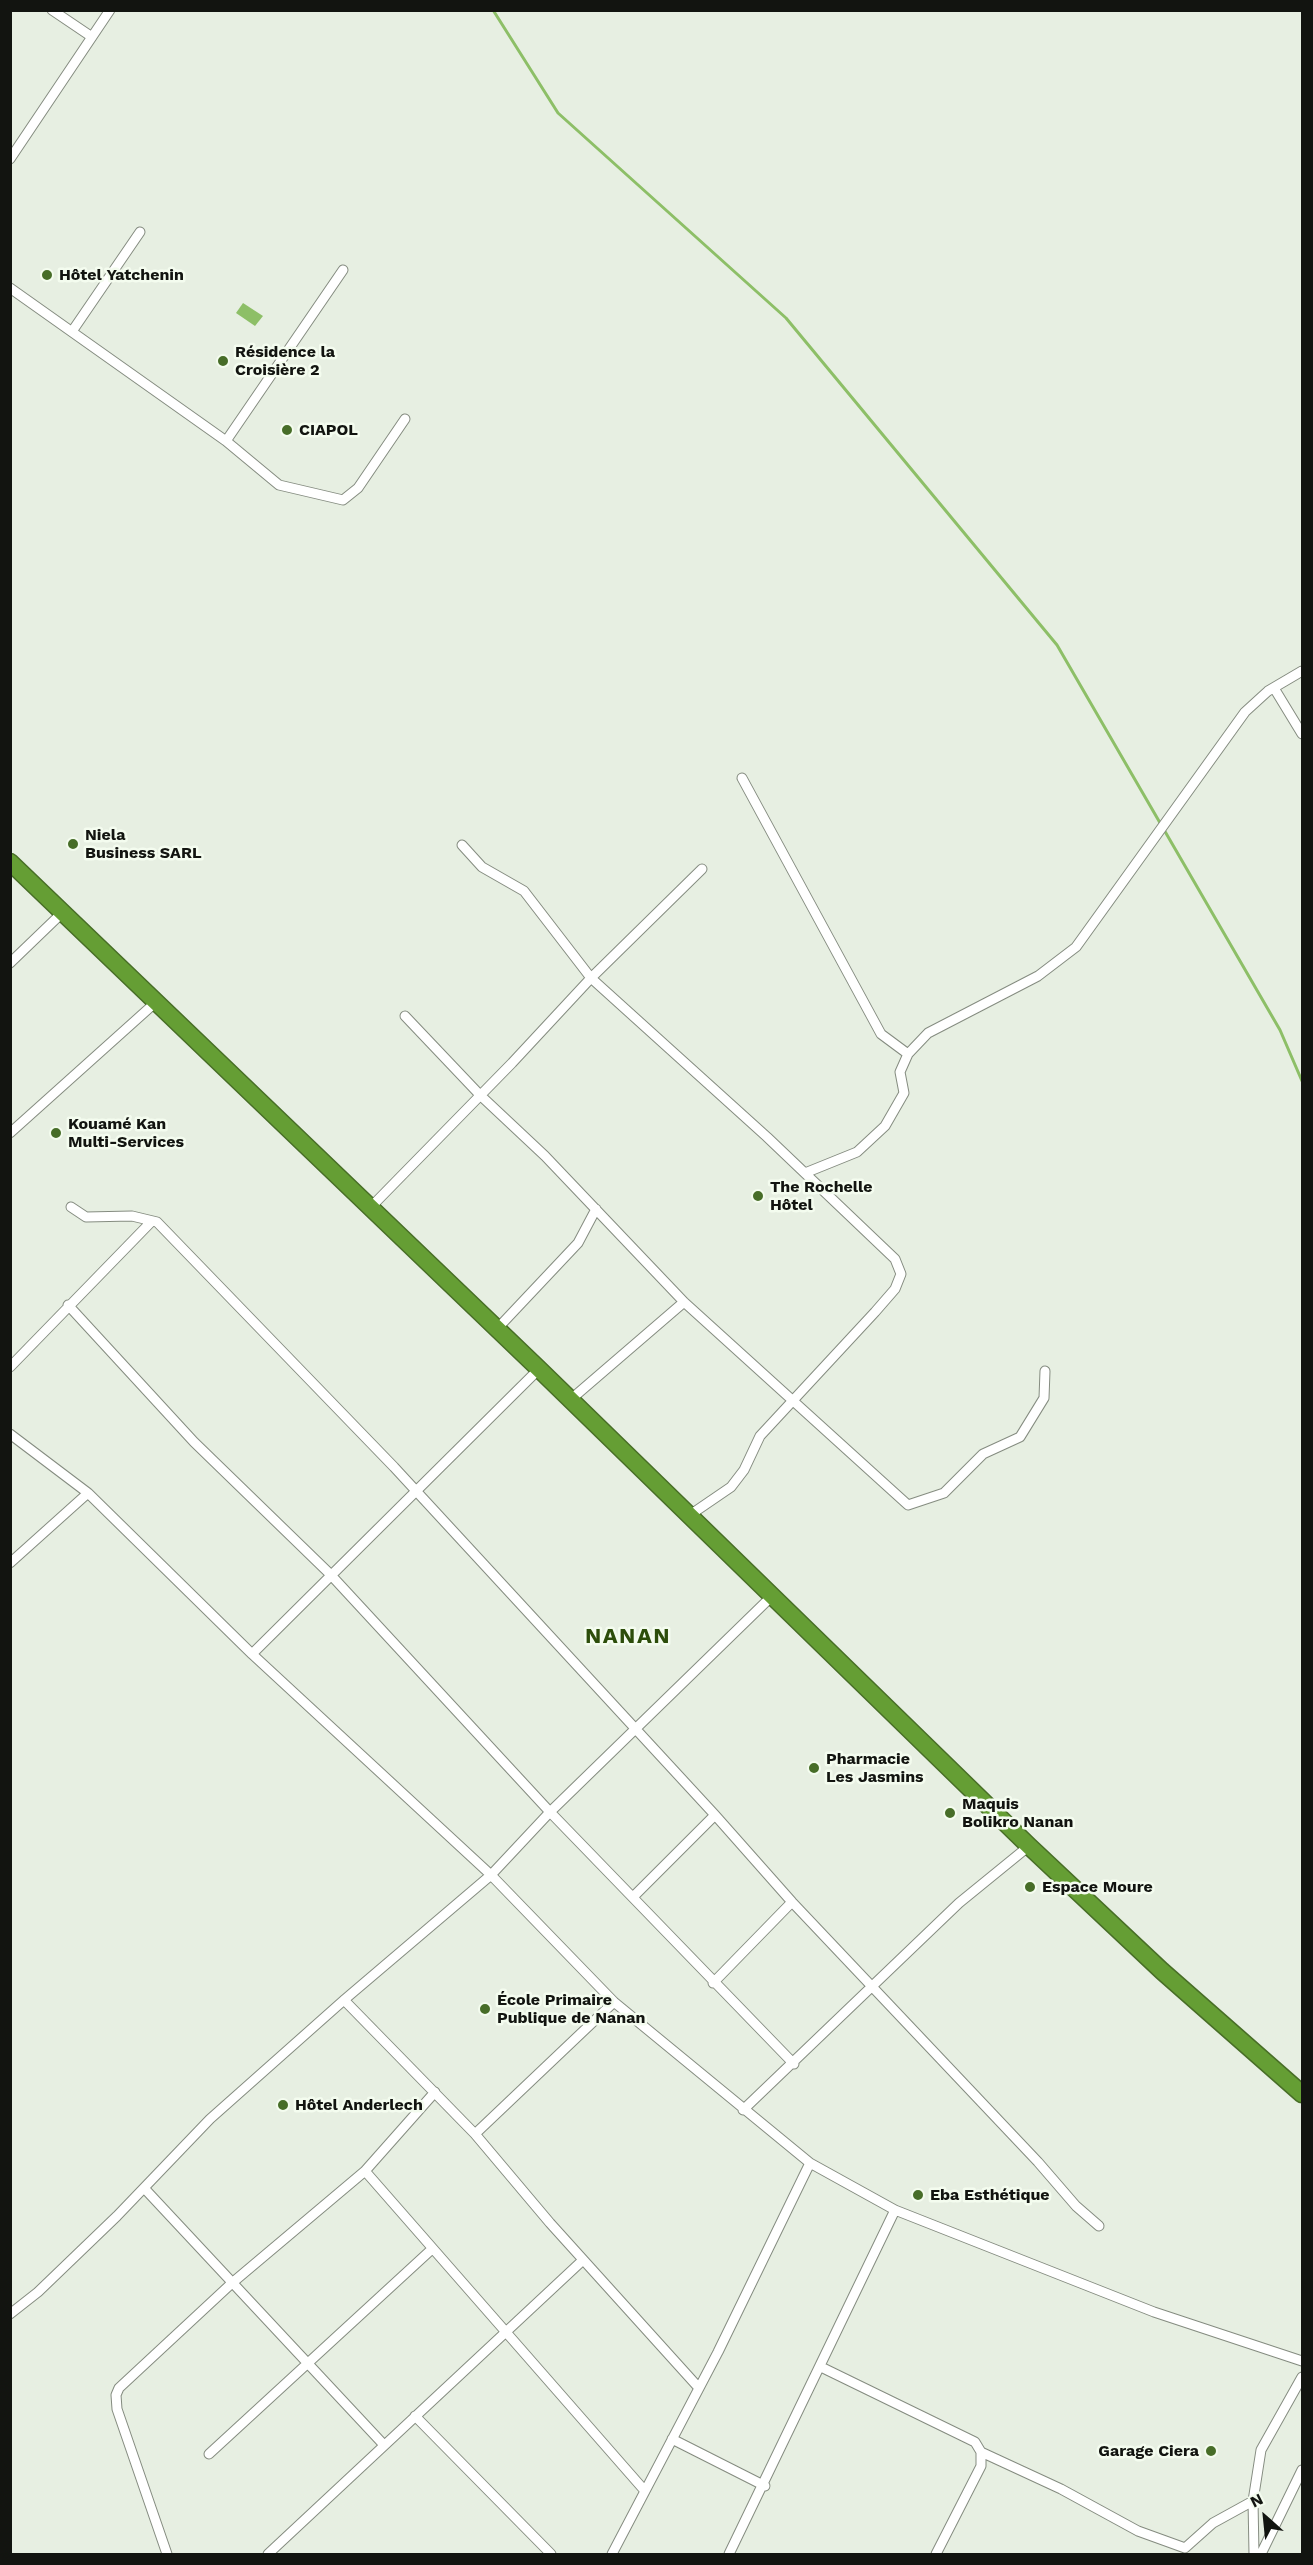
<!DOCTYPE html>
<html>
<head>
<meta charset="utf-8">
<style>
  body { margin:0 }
  #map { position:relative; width:1313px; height:2565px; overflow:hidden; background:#e7efe2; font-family:"Work Sans",sans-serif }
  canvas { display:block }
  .frame { position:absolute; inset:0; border:12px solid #121410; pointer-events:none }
  .north { position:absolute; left:1235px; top:2487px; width:60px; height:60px; -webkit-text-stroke:4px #f4fcef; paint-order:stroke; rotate:333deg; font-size:16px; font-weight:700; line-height:24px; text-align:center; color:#121410 }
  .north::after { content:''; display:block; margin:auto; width:21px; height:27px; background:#121410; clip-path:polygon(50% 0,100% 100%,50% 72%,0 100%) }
</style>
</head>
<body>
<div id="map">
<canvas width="1313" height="2565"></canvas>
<div class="frame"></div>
<div class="north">N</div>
</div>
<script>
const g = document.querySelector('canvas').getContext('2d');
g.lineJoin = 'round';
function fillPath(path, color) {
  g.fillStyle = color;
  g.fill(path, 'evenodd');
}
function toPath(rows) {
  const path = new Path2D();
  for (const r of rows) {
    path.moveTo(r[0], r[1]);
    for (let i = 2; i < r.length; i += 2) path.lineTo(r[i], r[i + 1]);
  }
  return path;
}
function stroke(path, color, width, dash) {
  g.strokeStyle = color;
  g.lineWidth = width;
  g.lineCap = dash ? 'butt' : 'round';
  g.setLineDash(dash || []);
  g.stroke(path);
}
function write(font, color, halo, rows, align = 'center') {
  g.font = font + ' "Work Sans",sans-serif';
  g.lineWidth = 5;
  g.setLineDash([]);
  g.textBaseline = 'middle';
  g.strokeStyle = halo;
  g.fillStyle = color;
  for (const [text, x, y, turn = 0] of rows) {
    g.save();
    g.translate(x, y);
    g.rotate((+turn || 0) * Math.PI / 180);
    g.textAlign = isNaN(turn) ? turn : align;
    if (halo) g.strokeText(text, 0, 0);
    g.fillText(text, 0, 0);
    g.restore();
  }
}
fillPath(toPath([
  [243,303,263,316,255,326,236,313]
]), '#8dbf67');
stroke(toPath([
  [493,10,558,113,786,318,1057,645,1280,1030,1302,1081]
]), '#8dbf67', 3);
const street = toPath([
  [52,10,92,37],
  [10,159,110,10],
  [10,288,226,441,279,485,343,500,358,488,405,419],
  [73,330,140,232],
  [226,441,343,270],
  [1274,688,1302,734],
  [742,778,881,1034,908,1054],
  [462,845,482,867,524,891,591,978,767,1137,895,1259,901,1274,895,1289,875,1312,760,1436,744,1470,731,1487,690,1515],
  [10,963,63,912],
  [405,1016,480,1095,545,1156,684,1302,908,1505,944,1493,983,1454,1020,1437,1044,1398,1045,1371],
  [10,1133,156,1002],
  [805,1173,857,1152,885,1126,904,1093,900,1072,908,1054,928,1033,1038,976,1076,947,1245,712,1268,691,1302,671],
  [71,1207,86,1217,132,1216,157,1222,394,1467,715,1815,792,1902,1038,2162,1076,2206,1099,2226],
  [370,1208,512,1063,591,978,702,869],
  [496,1330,578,1243,596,1209],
  [10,1367,152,1221],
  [569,1401,684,1302],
  [10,1434,88,1493,252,1654,491,1875,614,2002,810,2163,895,2210,1154,2312,1302,2361],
  [10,1563,88,1493],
  [772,1596,550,1812,794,2064],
  [252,1654,539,1369],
  [634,1896,715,1815],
  [713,1983,792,1902],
  [344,2000,475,2134,550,2223,699,2388],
  [743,2110,959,1903,1029,1846],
  [475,2134,614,2002],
  [365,2171,645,2491],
  [144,2188,384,2445],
  [10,2314,38,2292,117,2216,210,2119,344,2000,491,1875,550,1812,330,1574,194,1442,68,1305],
  [821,2367,975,2442,981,2452,981,2466,936,2554],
  [415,2416,551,2554],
  [672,2439,765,2486],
  [981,2452,1061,2489,1138,2531,1185,2548,1213,2523,1253,2501],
  [209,2454,432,2249],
  [167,2554,117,2409,116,2395,119,2388,232,2283,365,2171,435,2092],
  [268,2554,583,2260],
  [612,2554,718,2352,810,2163],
  [729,2554,895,2210],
  [1254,2554,1253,2501,1261,2450,1302,2377],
  [1261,2554,1302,2470]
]);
const highway = toPath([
  [10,862,539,1369,1029,1846,1162,1971,1302,2094]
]);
stroke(street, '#858c80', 11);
stroke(highway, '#486e27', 19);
stroke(street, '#fff', 9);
stroke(highway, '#659e34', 16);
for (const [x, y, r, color] of [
  [47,275,6,"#476d28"],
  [223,361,6,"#476d28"],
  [287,430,6,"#476d28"],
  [73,844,6,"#476d28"],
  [56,1133,6,"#476d28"],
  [758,1196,6,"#476d28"],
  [814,1768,6,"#476d28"],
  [950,1813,6,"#476d28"],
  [1030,1887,6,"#476d28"],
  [485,2009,6,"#476d28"],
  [283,2105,6,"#476d28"],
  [918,2195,6,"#476d28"],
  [1211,2451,6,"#476d28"]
]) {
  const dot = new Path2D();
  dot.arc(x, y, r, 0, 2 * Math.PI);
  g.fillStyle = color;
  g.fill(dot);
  stroke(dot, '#f4fcef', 2);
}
write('bold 16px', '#121410', '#f4fcef', [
  ["Hôtel Yatchenin",59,275],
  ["Résidence la",235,352],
  ["Croisière 2",235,370],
  ["CIAPOL",299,430],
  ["Niela",85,835],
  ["Business SARL",85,853],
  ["Kouamé Kan",68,1124],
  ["Multi-Services",68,1142],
  ["The Rochelle",770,1187],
  ["Hôtel",770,1205],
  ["Pharmacie",826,1759],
  ["Les Jasmins",826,1777],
  ["Maquis",962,1804],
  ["Bolikro Nanan",962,1822],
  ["Espace Moure",1042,1887],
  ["École Primaire",497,2000],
  ["Publique de Nanan",497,2018],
  ["Hôtel Anderlech",295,2105],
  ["Eba Esthétique",930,2195],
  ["Garage Ciera",1199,2451,"right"]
], 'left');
g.letterSpacing = '1.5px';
write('bold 22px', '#2c4d0a', '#f4fcef', [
  ["NANAN",628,1637]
]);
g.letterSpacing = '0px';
</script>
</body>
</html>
